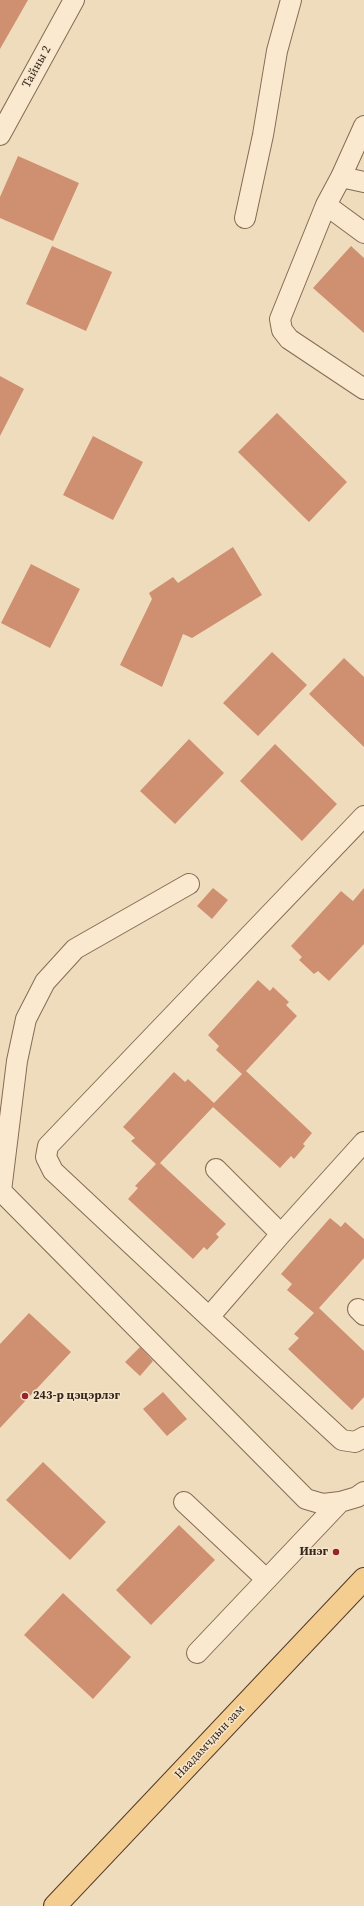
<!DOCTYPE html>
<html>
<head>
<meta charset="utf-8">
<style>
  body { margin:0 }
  canvas { display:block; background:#efdcbc }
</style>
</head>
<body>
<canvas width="364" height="1906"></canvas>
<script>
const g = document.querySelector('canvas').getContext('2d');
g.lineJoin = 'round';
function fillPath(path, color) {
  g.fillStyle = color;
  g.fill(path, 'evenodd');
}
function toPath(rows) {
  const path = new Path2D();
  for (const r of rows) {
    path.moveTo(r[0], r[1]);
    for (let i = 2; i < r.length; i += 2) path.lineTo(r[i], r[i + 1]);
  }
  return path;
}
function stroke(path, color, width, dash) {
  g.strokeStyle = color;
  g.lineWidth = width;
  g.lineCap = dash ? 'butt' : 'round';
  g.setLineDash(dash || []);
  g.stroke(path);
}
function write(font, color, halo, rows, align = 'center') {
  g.font = font + ' "Source Serif 4",serif';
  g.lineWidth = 3;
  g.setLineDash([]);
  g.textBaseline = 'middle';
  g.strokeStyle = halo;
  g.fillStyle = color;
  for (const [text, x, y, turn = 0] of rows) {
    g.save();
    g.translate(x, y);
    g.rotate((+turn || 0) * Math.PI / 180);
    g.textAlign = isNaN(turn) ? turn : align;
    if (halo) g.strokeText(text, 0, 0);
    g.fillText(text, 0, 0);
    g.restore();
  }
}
fillPath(toPath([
  [0,0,28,0,0,49],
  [18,156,79,183,53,241,0,218,0,197],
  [52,246,112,272,86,331,26,304],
  [351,246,364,258,364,333,313,288],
  [0,376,24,389,0,436],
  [277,413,347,482,309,522,238,452],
  [93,436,143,462,113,520,63,495],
  [233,547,262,595,192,638,183,634,162,687,120,665,152,599,149,593,173,577,178,583],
  [31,564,80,589,50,648,1,623],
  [272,652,307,685,258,736,223,703],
  [344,658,364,677,364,747,309,694],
  [189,739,224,773,175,824,140,791],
  [275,744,337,804,302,841,240,781],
  [213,888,228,900,212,919,197,906],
  [364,888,364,944,329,981,318,971,314,974,299,960,302,957,291,946,341,891,353,901],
  [258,980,270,991,273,987,289,1002,286,1005,297,1016,246,1071,312,1133,303,1144,305,1146,294,1159,291,1156,280,1168,213,1107,160,1163,226,1224,216,1234,219,1237,207,1250,204,1247,193,1259,128,1199,138,1188,135,1186,156,1164,131,1141,135,1138,123,1127,174,1072,185,1082,188,1079,214,1103,242,1074,216,1050,219,1046,208,1035],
  [330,1218,341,1227,345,1222,364,1239,364,1258,319,1308,364,1351,364,1397,352,1410,288,1349,299,1338,294,1334,314,1313,287,1290,292,1284,281,1274],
  [29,1313,71,1352,0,1428,0,1344],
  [140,1347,153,1361,140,1376,125,1362],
  [163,1392,187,1419,167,1436,143,1409],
  [43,1462,106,1522,70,1560,6,1500],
  [179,1525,215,1560,151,1625,116,1590],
  [63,1593,131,1657,93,1699,24,1635]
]), '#ce9070');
const minor = toPath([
  [364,126,341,177,326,205,280,319,282,330,289,339,364,389],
  [0,135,74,0],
  [341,177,364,182],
  [326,205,364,233],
  [245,218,263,135,277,51,291,0],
  [364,1142,281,1234,209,1317,342,1440,355,1442,364,1437],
  [216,1169,281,1234],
  [0,1190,306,1499,323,1504,340,1502,357,1497,364,1492],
  [1,1191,17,1061,26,1019,45,982,75,949,189,884],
  [358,1309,364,1315],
  [209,1317,53,1171,46,1157,48,1146,364,816],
  [184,1502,266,1579],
  [197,1653,340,1502]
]);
const major = toPath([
  [55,1906,364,1579]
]);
stroke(minor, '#866b55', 22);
stroke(major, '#533a2a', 24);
stroke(minor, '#fae9cf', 20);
stroke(major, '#f4ce91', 22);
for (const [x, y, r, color] of [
  [25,1396,4,"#97242d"],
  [336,1552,4,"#97242d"]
]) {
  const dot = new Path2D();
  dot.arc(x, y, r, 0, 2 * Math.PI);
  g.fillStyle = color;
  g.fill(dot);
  stroke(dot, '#f6e6cb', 1.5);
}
write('12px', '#35251b', '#f6e6cb', [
  ["Тайны 2",37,67,-61],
  ["Наадамчдын зам",210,1742,-47]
]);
write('bold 12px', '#35251b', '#f6e6cb', [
  ["243-р цэцэрлэг",33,1396],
  ["Инэг",328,1552,"right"]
], 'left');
</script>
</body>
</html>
